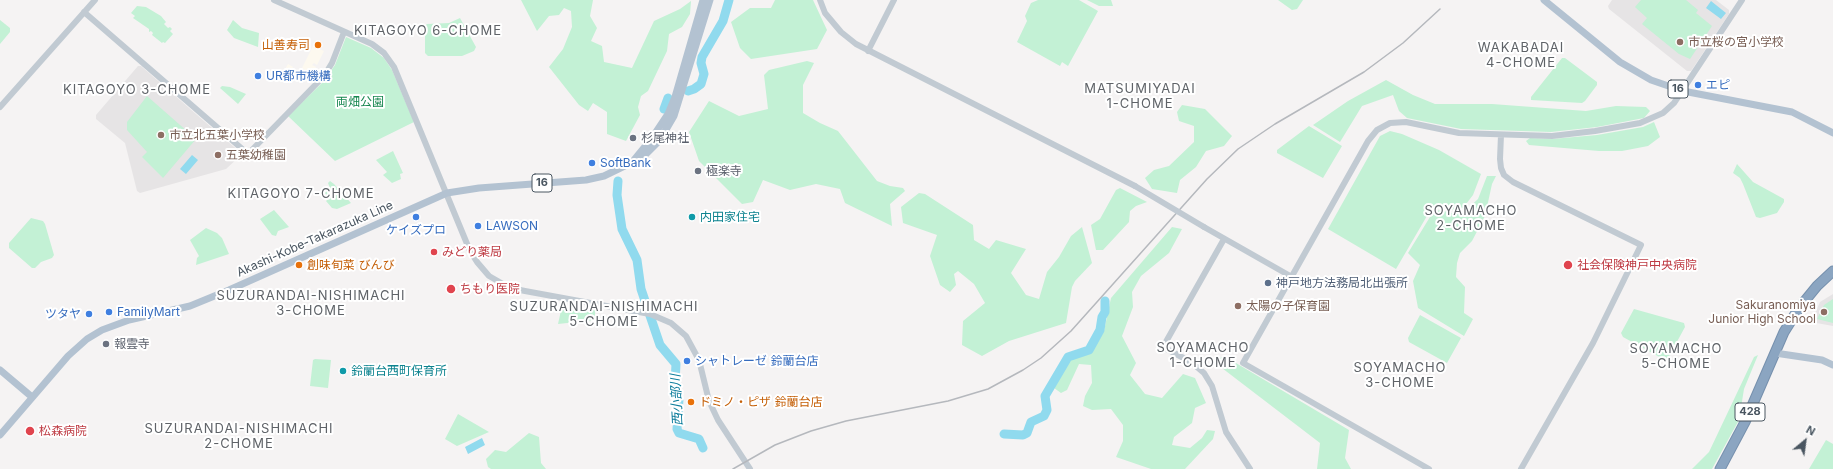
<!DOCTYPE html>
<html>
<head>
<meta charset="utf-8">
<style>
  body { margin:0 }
  #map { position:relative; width:1833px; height:469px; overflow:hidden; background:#f5f3f3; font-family:Inter,sans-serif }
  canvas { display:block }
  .north { position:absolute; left:1785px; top:421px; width:40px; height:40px; -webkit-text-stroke:3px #fff; paint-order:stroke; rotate:29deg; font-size:11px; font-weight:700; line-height:16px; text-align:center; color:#4a5661 }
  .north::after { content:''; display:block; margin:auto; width:14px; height:18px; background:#4a5661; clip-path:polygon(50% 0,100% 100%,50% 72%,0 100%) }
</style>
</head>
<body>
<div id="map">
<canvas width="1833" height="469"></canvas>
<div class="north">N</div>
</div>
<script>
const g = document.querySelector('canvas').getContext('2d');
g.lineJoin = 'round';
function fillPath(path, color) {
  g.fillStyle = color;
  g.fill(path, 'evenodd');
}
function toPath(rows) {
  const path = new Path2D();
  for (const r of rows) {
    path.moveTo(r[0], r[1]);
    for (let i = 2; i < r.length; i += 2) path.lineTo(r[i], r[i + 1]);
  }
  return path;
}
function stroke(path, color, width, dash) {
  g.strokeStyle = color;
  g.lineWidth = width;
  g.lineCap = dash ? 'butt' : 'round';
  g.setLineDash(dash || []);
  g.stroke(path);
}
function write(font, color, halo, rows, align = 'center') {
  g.font = font + ' Inter,"Noto Sans JP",sans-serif';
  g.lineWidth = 4;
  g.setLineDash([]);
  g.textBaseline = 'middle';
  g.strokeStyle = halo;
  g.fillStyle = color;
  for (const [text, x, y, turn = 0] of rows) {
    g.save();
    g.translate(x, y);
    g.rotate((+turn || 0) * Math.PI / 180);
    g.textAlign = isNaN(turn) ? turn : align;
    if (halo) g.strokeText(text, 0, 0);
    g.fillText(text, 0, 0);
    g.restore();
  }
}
fillPath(toPath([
  [313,46,324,51,317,65,314,63,312,65,316,67,313,74,302,68],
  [288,64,293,67,292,70,293,71,287,79,280,75,282,70,284,71]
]), '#fdf9ef');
fillPath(toPath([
  [1612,0,1716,0,1729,10,1729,14,1691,71,1687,71,1609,9,1608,6],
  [138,66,141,66,212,128,240,152,240,156,226,169,140,193,137,191,125,143,96,119,96,115],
  [1833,294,1833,326,1811,322,1820,302]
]), '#e6e4e5');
fillPath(toPath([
  [521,0,593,0,590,16,597,28,591,41,602,46,604,62,632,68,654,21,680,9,691,1,690,14,682,27,669,34,667,51,648,91,641,96,638,107,640,115,626,141,607,134,607,112,593,103,588,111,579,105,549,67,563,49,572,27,571,11,564,8,559,15,549,16,537,31],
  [775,0,813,0,827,30,817,49,751,59,740,48,731,22,750,8,771,8],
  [1038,0,1079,0,1098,11,1068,66,1062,62,1060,66,1017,42,1027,21,1025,16,1031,3],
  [1087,0,1111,0,1113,6,1099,6],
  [1278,0,1303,0,1297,9,1292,10],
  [1641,0,1686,0,1698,10,1696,13,1712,26,1690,59,1679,54,1642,24,1647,18,1635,7],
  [137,6,146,7,161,16,166,22,164,24,168,28,170,27,172,29,170,31,173,34,165,43,163,42,162,43,152,35,153,33,151,31,149,32,149,29,133,18,135,16,131,13],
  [460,18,476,47,474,51,462,56,428,56,425,53,425,26,427,24,449,23],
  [0,20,10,28,10,32,0,44],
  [233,20,242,28,259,33,258,47,234,38,227,30],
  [346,37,371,48,384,58,392,70,414,122,335,161,288,116,323,82,335,65],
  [1562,58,1565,58,1597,82,1597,85,1585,101,1582,103,1531,100,1531,97],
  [807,61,814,63,803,85,803,113,820,123,838,131,877,181,890,186,903,188,905,191,890,204,892,226,845,203,840,189,816,184,790,190,763,180,753,202,742,204,699,161,689,132,709,101,739,116,768,109,764,75,769,70],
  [1386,80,1413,95,1435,104,1492,104,1586,111,1616,106,1646,107,1650,111,1644,118,1597,127,1551,132,1461,129,1407,118,1399,111,1393,95,1362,106,1340,142,1313,125,1348,101],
  [222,86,230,87,246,94,238,104,220,88],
  [147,96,196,139,163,178,142,157,147,152,127,130,127,122],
  [1182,105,1205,109,1232,136,1224,146,1206,151,1196,167,1180,180,1177,193,1152,189,1145,178,1154,170,1169,166,1194,142,1194,126,1179,121,1177,112],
  [1654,122,1660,137,1648,146,1622,151,1599,151,1529,145,1526,141,1530,138,1552,139,1597,135,1643,127],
  [1309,126,1342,146,1323,178,1277,153,1277,150],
  [1390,131,1402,134,1439,150,1481,174,1473,195,1463,208,1451,210,1439,204,1431,209,1396,269,1328,229,1380,136],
  [393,151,403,173,400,174,401,179,392,183,383,175,387,172,376,160],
  [1737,164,1753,182,1784,199,1784,202,1777,213,1760,218,1756,217,1743,184,1740,178,1733,173],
  [1487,176,1496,176,1492,184,1485,216,1472,241,1460,253,1457,263,1456,277,1465,287,1464,313,1473,319,1464,336,1418,308,1413,281,1420,265,1408,253,1433,212,1440,210,1451,213,1464,212,1478,199],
  [330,181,334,184,351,203,337,209,332,208,326,201,329,198,325,193,330,188,328,183],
  [1120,188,1147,202,1136,206,1130,211,1129,222,1103,250,1096,250,1091,225,1100,219,1116,190],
  [919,193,925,194,973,225,974,240,989,249,996,240,1026,249,1011,273,1026,295,1039,299,1047,272,1059,257,1071,236,1082,227,1092,263,1075,281,1072,287,1066,323,1009,341,982,356,962,345,963,321,985,303,974,284,958,271,954,274,956,285,950,292,940,285,930,256,937,235,903,223,901,207],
  [274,210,289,227,278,231,276,236,272,235,260,219],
  [31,218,43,221,45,224,54,255,52,258,41,262,35,268,32,268,9,248,9,243],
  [1172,227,1182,229,1169,253,1141,276,1132,292,1133,307,1122,336,1136,363,1130,375,1145,394,1162,398,1183,374,1195,378,1206,403,1195,408,1192,423,1174,437,1172,445,1190,448,1202,438,1207,430,1215,431,1213,439,1185,469,1151,469,1116,457,1123,441,1123,425,1111,409,1092,410,1083,406,1085,396,1092,383,1091,365,1079,364,1067,390,1061,393,1054,388,1070,360,1092,352,1104,331,1111,298],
  [206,228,217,233,222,238,229,254,196,265,197,258,199,256,190,240],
  [1833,299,1833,323,1817,319,1824,305],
  [562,306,595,310,595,320,558,324],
  [1634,309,1684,323,1685,327,1667,360,1665,360,1623,337,1621,333],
  [1420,315,1461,338,1447,363,1409,342,1408,338],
  [1758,355,1744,389,1739,420,1712,469,1692,469,1709,452,1754,357],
  [1224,356,1349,430,1345,458,1351,469,1317,469,1320,443,1218,365,1216,360],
  [315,359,331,360,328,388,310,386,313,360],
  [458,414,489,432,457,446,445,439],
  [529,433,539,437,541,463,546,469,491,469,488,467,486,459,495,450,506,452],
  [1826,440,1833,444,1833,469,1809,469]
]), '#c3f1d5');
fillPath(toPath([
  [1711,1,1726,13,1721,19,1706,8],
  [192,155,198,160,186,174,180,169],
  [482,438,485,445,468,454,465,447]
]), '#90daee');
stroke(toPath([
  [688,91,694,89,701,84,704,74,701,63,702,57,723,21,729,0],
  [664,109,668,98],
  [618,181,617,195,622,229,637,260,641,289,660,345,676,364,675,383,679,399,677,429,679,433,699,439,703,448],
  [1004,434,1023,435,1027,433,1031,422,1044,416,1047,410,1045,396,1068,357,1089,350,1100,330,1102,317,1105,312,1105,301]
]), '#90daee', 9);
const highway = toPath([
  [1720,469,1745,422,1784,332,1799,308,1817,286,1833,271]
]);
stroke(highway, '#7690ad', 11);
stroke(toPath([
  [274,0,372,44,384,53,394,67,470,251,477,262,489,276,510,288,525,291,650,314,671,323,686,336,699,360,709,401,718,420,750,469],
  [820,0,825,13,841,32,856,44,1135,186],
  [84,12,248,154,324,76,332,63,344,32],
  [868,51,894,0],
  [0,107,95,0],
  [1501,135,1500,159,1501,168,1504,175,1513,182,1641,245,1593,343,1521,469],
  [1204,227,1292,277],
  [1224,239,1163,347,1191,362,1204,373,1212,386,1226,432,1250,469],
  [1429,469,1243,363,1368,141,1377,130,1390,123,1406,122,1459,133,1552,136,1595,131,1640,123,1663,113,1674,103,1742,0]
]), '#c1cad2', 6);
stroke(toPath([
  [1544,0,1620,62,1651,80,1683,91,1792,112,1833,133],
  [634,160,652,138,668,114,675,97,703,0],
  [1775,353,1822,360,1833,365],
  [0,370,32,397],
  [0,435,68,356,87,339,102,330,129,320,190,306,229,290,447,193,479,188,586,180,604,176,643,157,660,140,674,116,710,0]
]), '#b3c2d1', 7);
stroke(highway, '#8ba5c1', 9);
stroke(toPath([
  [733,469,775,445,811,431,846,421,948,401,988,389,1023,370,1041,358,1071,331,1207,179,1238,149,1275,124,1364,72,1403,43,1440,9]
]), '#b5b8bd', 1.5);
stroke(toPath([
  [1135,186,1204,227]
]), '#c1cad2', 6);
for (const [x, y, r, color] of [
  [1680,42,4,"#8d6e63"],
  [318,45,4,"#e8710a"],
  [258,76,4,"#3f7fe0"],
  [1698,85,4,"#3f7fe0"],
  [161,135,4,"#8d6e63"],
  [633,138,4,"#6b7280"],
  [218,155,4,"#8d6e63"],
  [592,163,4,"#3f7fe0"],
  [698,171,4,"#6b7280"],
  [416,217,4,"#3f7fe0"],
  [692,217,4,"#0f9aa8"],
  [478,226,4,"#3f7fe0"],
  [434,252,4,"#e0444e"],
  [299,265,4,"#e8710a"],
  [1568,265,5,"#e0444e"],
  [1268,283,4,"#5c6f8a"],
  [451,289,5,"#e0444e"],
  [1238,306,4,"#8d6e63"],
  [109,312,4,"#3f7fe0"],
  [1824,312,4,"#8d6e63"],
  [89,314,4,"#3f7fe0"],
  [106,344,4,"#6b7280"],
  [687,361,4,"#3f7fe0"],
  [343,371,4,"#0f9aa8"],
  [691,402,4,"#e8710a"],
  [30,431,5,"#e0444e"]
]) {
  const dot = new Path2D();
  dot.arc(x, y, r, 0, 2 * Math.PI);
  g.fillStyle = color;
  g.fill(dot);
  stroke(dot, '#fff', 1.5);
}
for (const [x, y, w] of [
  [1678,89,20],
  [542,183,20],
  [1750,412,30]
]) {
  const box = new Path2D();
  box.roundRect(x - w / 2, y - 9, w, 18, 3);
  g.fillStyle = '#fff';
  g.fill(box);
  stroke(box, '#4a5661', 1);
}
write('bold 11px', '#4a5661', null, [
  ["16",1678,89],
  ["16",542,183],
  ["428",1750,412]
]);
write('12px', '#785e54', '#fff', [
  ["市立桜の宮小学校",1688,42],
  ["市立北五葉小学校",169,135],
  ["五葉幼稚園",226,155],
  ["Sakuranomiya",1816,305,"right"],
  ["Junior High School",1816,319,"right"],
  ["太陽の子保育園",1246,306]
], 'left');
write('12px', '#c56008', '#fff', [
  ["山善寿司",310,45,"right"],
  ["創味旬菜 びんび",307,265],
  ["ドミノ・ピザ 鈴蘭台店",699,402]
], 'left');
write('12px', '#366cbe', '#fff', [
  ["UR都市機構",266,76],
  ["エピ",1706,85],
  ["SoftBank",600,163],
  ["LAWSON",486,226],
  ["ケイズプロ",416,230,"center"],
  ["FamilyMart",117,312],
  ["ツタヤ",81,314,"right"],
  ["シャトレーゼ 鈴蘭台店",695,361]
], 'left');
write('12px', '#17864f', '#fff', [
  ["両畑公園",360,102]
]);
write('12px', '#5b616d', '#fff', [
  ["杉尾神社",641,138],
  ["極楽寺",706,171],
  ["報雲寺",114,344]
], 'left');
write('12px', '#0d838f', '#fff', [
  ["内田家住宅",700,217],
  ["鈴蘭台西町保育所",351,371]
], 'left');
write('12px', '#4a5661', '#fff', [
  ["Akashi-Kobe-Takarazuka Line",315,239,-24]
]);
write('12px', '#be3a42', '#fff', [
  ["みどり薬局",442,252],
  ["社会保険神戸中央病院",1577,265],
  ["ちもり医院",460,289],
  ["松森病院",39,431]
], 'left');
write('12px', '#4e5e75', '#fff', [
  ["神戸地方法務局北出張所",1276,283]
], 'left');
g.letterSpacing = '1px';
write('13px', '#5f6368', '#fff', [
  ["KITAGOYO 6-CHOME",428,31],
  ["WAKABADAI",1521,48],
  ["4-CHOME",1521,63],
  ["MATSUMIYADAI",1140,89],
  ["1-CHOME",1140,104],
  ["KITAGOYO 3-CHOME",137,90],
  ["KITAGOYO 7-CHOME",301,194],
  ["SOYAMACHO",1471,211],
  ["2-CHOME",1471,226],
  ["SUZURANDAI-NISHIMACHI",311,296],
  ["3-CHOME",311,311],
  ["SUZURANDAI-NISHIMACHI",604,307],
  ["5-CHOME",604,322],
  ["SOYAMACHO",1203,348],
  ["1-CHOME",1203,363],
  ["SOYAMACHO",1676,349],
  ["5-CHOME",1676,364],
  ["SOYAMACHO",1400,368],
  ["3-CHOME",1400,383],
  ["SUZURANDAI-NISHIMACHI",239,429],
  ["2-CHOME",239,444]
]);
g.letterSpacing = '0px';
write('italic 13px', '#0c7c9b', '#fff', [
  ["西小部川",677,400,-93]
]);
</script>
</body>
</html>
